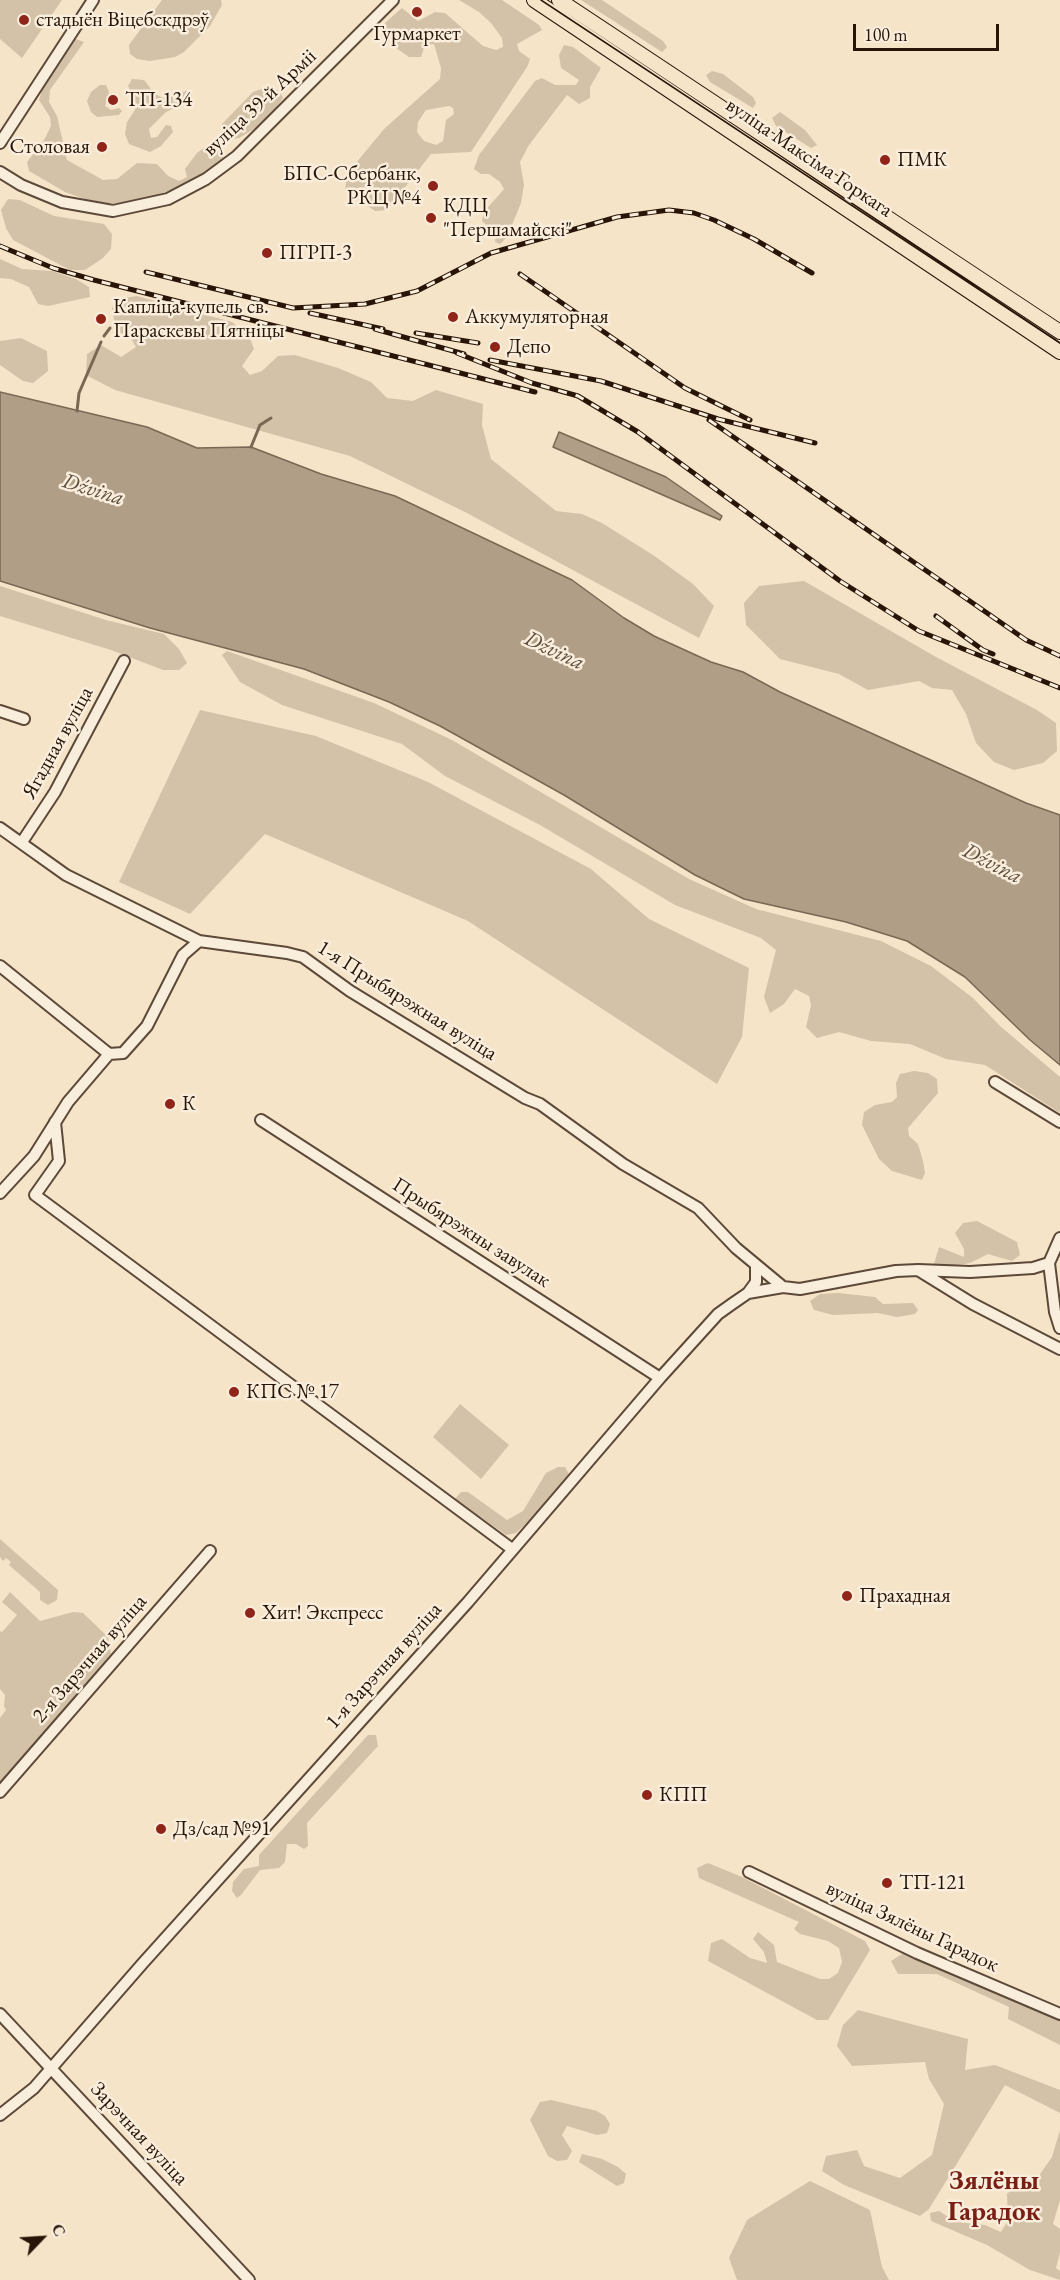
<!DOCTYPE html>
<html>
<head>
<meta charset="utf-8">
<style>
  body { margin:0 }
  #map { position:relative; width:1060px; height:2280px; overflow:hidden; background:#f6e4c9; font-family:"EB Garamond",serif }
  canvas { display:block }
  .north { position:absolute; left:12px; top:2208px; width:60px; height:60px; -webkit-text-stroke:4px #f9eddc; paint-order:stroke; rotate:65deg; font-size:16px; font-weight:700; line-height:24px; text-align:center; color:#281507 }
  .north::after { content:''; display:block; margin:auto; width:21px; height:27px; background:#281507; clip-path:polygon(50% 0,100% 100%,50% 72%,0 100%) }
  .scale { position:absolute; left:853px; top:24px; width:146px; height:27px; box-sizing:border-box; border:3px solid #281507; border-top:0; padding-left:8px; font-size:18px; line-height:21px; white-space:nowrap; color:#281507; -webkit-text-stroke:4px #f9eddc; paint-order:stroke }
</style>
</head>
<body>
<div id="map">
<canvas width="1060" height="2280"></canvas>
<div class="north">С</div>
<div class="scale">100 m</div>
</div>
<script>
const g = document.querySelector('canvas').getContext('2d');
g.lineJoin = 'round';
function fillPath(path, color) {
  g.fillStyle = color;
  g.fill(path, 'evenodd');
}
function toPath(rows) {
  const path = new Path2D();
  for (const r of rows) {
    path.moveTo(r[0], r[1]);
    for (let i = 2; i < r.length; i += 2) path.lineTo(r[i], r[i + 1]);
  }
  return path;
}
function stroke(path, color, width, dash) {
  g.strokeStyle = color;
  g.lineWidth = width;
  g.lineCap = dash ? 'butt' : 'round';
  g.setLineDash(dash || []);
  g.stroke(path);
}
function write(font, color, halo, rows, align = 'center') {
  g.font = font + ' "EB Garamond",serif';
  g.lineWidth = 5;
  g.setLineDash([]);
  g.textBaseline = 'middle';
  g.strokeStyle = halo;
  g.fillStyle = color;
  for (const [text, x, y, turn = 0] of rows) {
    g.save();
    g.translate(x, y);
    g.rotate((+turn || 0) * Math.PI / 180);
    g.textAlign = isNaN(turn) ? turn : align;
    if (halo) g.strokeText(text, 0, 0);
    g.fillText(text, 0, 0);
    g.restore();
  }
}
fillPath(toPath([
  [0,0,62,0,22,58,0,39],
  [162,0,221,0,222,5,210,26,184,52,175,57,150,61,137,59,130,54,129,45],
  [459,0,502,0,539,25,542,30,517,44,519,51,530,59,527,67,471,152,431,154,387,210,375,211,345,191,347,174,384,129,440,79,441,68,434,44,425,45,421,57,409,57,396,48,387,33,385,23,402,8,418,21,435,12,445,13,483,46,496,50,503,47,502,38,491,23,479,12],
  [449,106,453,108,454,114,446,120,443,141,436,145,424,141,417,132,418,122,426,110],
  [581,0,602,0,663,41,667,47,662,52],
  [73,38,84,42,50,90,49,102,57,116,67,160,103,180,117,179,137,163,157,164,168,176,179,181,187,177,185,169,197,153,210,143,216,145,224,153,223,160,202,177,182,186,152,197,124,203,96,203,65,192,29,171,27,162,44,140,51,126,50,117,39,100,43,87],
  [564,45,573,47,601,68,590,87,590,98,579,104,567,95,529,145,520,162,524,185,521,203,507,237,500,244,495,242,496,233,482,221,484,212,504,189,500,182,489,174,481,174,474,169,479,155,535,81,542,78,555,85,576,85,579,80,561,68,559,55],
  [712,71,723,74,753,97,756,103,753,108,710,82,706,75],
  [132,79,144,80,155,94,165,99,186,91,192,94,192,100,166,112,149,129,151,138,157,137,166,125,171,126,173,132,161,146,150,152,129,144,125,134,127,122,135,110,135,100,128,86],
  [100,85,106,85,109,92,105,106,111,110,119,108,122,111,119,115,97,117,91,112,87,101,91,92],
  [267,87,280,91,283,98,273,112,254,129,239,138,231,139,223,132,222,124,253,92],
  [780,112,805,130,817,145,811,148,776,126,772,118],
  [8,199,20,200,54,216,104,224,112,234,111,249,103,258,85,270,70,270,13,240,6,228,1,210],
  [0,259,22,269,52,271,76,279,89,287,90,297,48,306,38,304,29,287,11,279,0,278],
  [137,296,232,322,249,336,254,349,242,366,250,375,262,371,278,356,295,355,338,368,371,382,387,398,413,401,436,390,483,404,482,425,491,459,556,511,582,514,602,523,653,555,693,584,714,606,699,638,465,512,350,456,115,390,86,375,87,354,101,345,121,357,136,347,132,340,116,330,112,308,118,299],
  [21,338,47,351,48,371,33,383,23,381,0,365,0,341],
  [804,581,936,657,1037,710,1056,723,1057,751,1043,763,1014,770,994,762,976,743,966,714,952,690,932,688,919,681,868,690,839,674,780,659,746,625,744,603,759,586],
  [0,586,106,620,164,634,179,649,187,663,179,670,163,670,111,650,0,616],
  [227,651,374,703,452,740,689,879,756,909,881,941,931,966,973,998,1000,1026,1060,1077,1060,1113,985,1065,946,1059,910,1044,871,1041,839,1032,817,1038,806,1027,811,1005,809,996,795,989,784,1004,770,1013,764,997,776,950,761,938,675,905,540,825,445,776,402,744,282,705,240,682,222,655],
  [200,710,316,736,428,782,591,869,649,919,749,968,742,1037,717,1084,468,921,265,834,190,914,119,882],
  [914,1071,928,1073,937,1079,938,1093,908,1128,909,1136,918,1144,923,1161,925,1173,922,1180,892,1171,879,1159,862,1125,864,1112,875,1105,892,1102,897,1097,896,1083,900,1074],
  [977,1221,1017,1242,1020,1255,1012,1261,988,1254,970,1263,945,1267,934,1264,939,1247,964,1257,964,1249,955,1233,963,1223],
  [838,1293,875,1297,883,1304,913,1303,918,1310,915,1314,897,1317,878,1313,833,1315,814,1310,810,1301,820,1294],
  [460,1404,509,1445,481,1479,433,1437],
  [558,1467,565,1467,569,1474,541,1509,516,1533,506,1535,455,1499,461,1492,468,1492,507,1520,523,1511,546,1473],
  [0,1539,58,1590,57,1600,48,1605,40,1600,40,1592,9,1565,11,1562,6,1558,3,1561,0,1557],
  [10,1592,40,1621,73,1612,83,1613,108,1637,111,1654,42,1739,0,1785,0,1718,6,1710,4,1706,5,1695,0,1689,0,1631,2,1632,17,1615,2,1602],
  [368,1735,376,1735,378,1746,307,1823,308,1846,304,1849,296,1844,287,1844,285,1862,279,1868,260,1870,241,1895,237,1898,232,1891,233,1882,244,1869,259,1866,259,1855],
  [708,1863,742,1877,865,1941,870,1950,828,2020,817,2020,708,1961,711,1943,722,1939,750,1958,767,1963,764,1952,753,1939,758,1932,774,1945,777,1962,820,1979,829,1979,838,1973,842,1962,839,1948,828,1941,800,1934,794,1929,799,1922,699,1878,697,1868],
  [905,1952,1060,2018,1060,2045,1008,2019,1009,2007,937,1974,898,1974,891,1961],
  [858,2010,968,2039,965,2070,995,2065,1060,2090,1060,2113,1005,2085,929,2209,920,2216,844,2185,822,2171,826,2156,857,2150,864,2166,900,2178,932,2155,944,2104,929,2079,925,2062,852,2066,837,2046,843,2025],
  [551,2100,597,2111,605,2116,610,2124,607,2133,597,2135,567,2126,562,2135,572,2151,567,2160,557,2161,548,2156,530,2120,540,2102],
  [1060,2130,1060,2200,1053,2224,1060,2229,1060,2252,1056,2268,1060,2271,1060,2280,1030,2270,987,2245,931,2221,930,2213,939,2211,956,2222,985,2225,1001,2232,1008,2221,1007,2194,1019,2182,1038,2177,1052,2157],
  [582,2154,602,2159,618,2167,626,2174,624,2183,617,2186,579,2162],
  [810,2181,870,2210,882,2267,889,2280,737,2280,729,2258,747,2220]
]), '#d3c1a8');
const water = toPath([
  [0,392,147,427,197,448,251,447,321,474,395,496,572,580,624,618,654,636,711,662,743,672,780,692,1026,803,1060,815,1060,1065,1030,1040,965,977,907,941,846,922,744,899,695,875,564,795,440,726,389,702,304,669,150,628,0,581,0,392],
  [559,432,666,477,722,516,720,520,553,447,559,432]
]);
fillPath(water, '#b09e87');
stroke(water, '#7a6754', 1.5);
stroke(toPath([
  [104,336,110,328],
  [77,411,79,393,101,342],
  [251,447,260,425,271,418]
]), '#7a6754', 3);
const minor = toPath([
  [0,143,93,0],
  [0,172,21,185,62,202,113,211,168,199,206,179,237,156,393,0],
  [0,711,24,719],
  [0,828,66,875,199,941,287,953,303,957,350,991,525,1098,540,1104,623,1164,698,1208,736,1248,783,1287],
  [22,842,55,792,124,661],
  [0,966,109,1054],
  [995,1082,1060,1122],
  [261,1120,660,1378],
  [55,1122,59,1161,35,1195,512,1549],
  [0,1193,34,1156,68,1102,109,1054,123,1053,147,1026,183,955,199,941],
  [1049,1263,1055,1312,1060,1328],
  [918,1270,970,1272,1033,1268,1049,1263,1060,1238],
  [748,1293,756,1282,756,1265],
  [0,1792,210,1551],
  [749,1872,917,1953,1060,2014],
  [0,2014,249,2280],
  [0,2115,34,2088,143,1963,468,1602,660,1378,718,1314,732,1304,748,1293,783,1287,800,1289,896,1271,918,1270,973,1304,1060,1349]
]);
const major = toPath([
  [534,0,1060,352],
  [559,0,1060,332]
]);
stroke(minor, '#5c4938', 14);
stroke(major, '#281507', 16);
stroke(minor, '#f9eddc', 10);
stroke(major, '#f6e4c9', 14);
stroke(toPath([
  [541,0,1060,343]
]), '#281507', 1.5);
const rail = toPath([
  [0,246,53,268,94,280,535,392],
  [146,272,293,308,365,304,417,291,491,253,617,217,669,210,694,213,714,220,754,239,812,273],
  [520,274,685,388,750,420],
  [310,313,383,329],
  [375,329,464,354],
  [416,333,478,343],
  [457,353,532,383,578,396,638,432,840,581,919,631,1060,688],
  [490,360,601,381,718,419,815,443],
  [709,420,1026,640,1060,656],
  [936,616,983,650,993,654]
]);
stroke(rail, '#281507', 5);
stroke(rail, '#f9eddc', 3, [9]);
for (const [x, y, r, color] of [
  [417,12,6,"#8f2418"],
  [24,20,6,"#8f2418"],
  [113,100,6,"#8f2418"],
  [102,147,6,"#8f2418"],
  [885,160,6,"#8f2418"],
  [433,186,6,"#8f2418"],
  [431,218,6,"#8f2418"],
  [267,253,6,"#8f2418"],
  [453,317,6,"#8f2418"],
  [101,319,6,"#8f2418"],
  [495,347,6,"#8f2418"],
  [170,1104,6,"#8f2418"],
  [234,1392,6,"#8f2418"],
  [847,1596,6,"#8f2418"],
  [250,1613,6,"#8f2418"],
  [647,1795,6,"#8f2418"],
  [161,1829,6,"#8f2418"],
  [887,1883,6,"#8f2418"]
]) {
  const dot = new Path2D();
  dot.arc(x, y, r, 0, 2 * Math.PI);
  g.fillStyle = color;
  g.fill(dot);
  stroke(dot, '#f9eddc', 2);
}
write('21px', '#281507', '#f9eddc', [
  ["стадыён Віцебскдрэў",36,20],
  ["Гурмаркет",417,34,"center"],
  ["ТП-134",125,100],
  ["Столовая",90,147,"right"],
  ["ПМК",897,160],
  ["БПС-Сбербанк,",421,174,"right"],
  ["РКЦ №4",421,198,"right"],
  ["КДЦ",443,206],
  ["\"Першамайскі\"",443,230],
  ["ПГРП-3",279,253],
  ["Капліца-купель св.",113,307],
  ["Параскевы Пятніцы",113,331],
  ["Аккумуляторная",465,317],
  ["Депо",507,347],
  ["К",182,1104],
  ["КПС № 17",246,1392],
  ["Прахадная",859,1596],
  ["Хит! Экспресс",262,1613],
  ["КПП",659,1795],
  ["Дз/сад №91",173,1829],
  ["ТП-121",899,1883]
], 'left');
write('21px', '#281507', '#f9eddc', [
  ["вуліца 39-й Арміі",260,103,-43],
  ["вуліца Максіма Горкага",809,158,34],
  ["Ягадная вуліца",58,743,-61],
  ["1-я Прыбярэжная вуліца",407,1001,32],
  ["Прыбярэжны завулак",471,1233,33],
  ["2-я Зарэчная вуліца",90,1659,-49],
  ["1-я Зарэчная вуліца",384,1666,-48],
  ["вуліца Зялёны Гарадок",912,1927,25],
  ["Зарэчная вуліца",139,2134,47]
]);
write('italic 22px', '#5e4c3a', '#f9eddc', [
  ["Dźvina",93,490,17],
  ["Dźvina",554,651,25],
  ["Dźvina",992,864,27]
]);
write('bold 27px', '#7a1f14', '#f9eddc', [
  ["Зялёны",994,2182],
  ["Гарадок",994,2213]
]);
</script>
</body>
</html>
